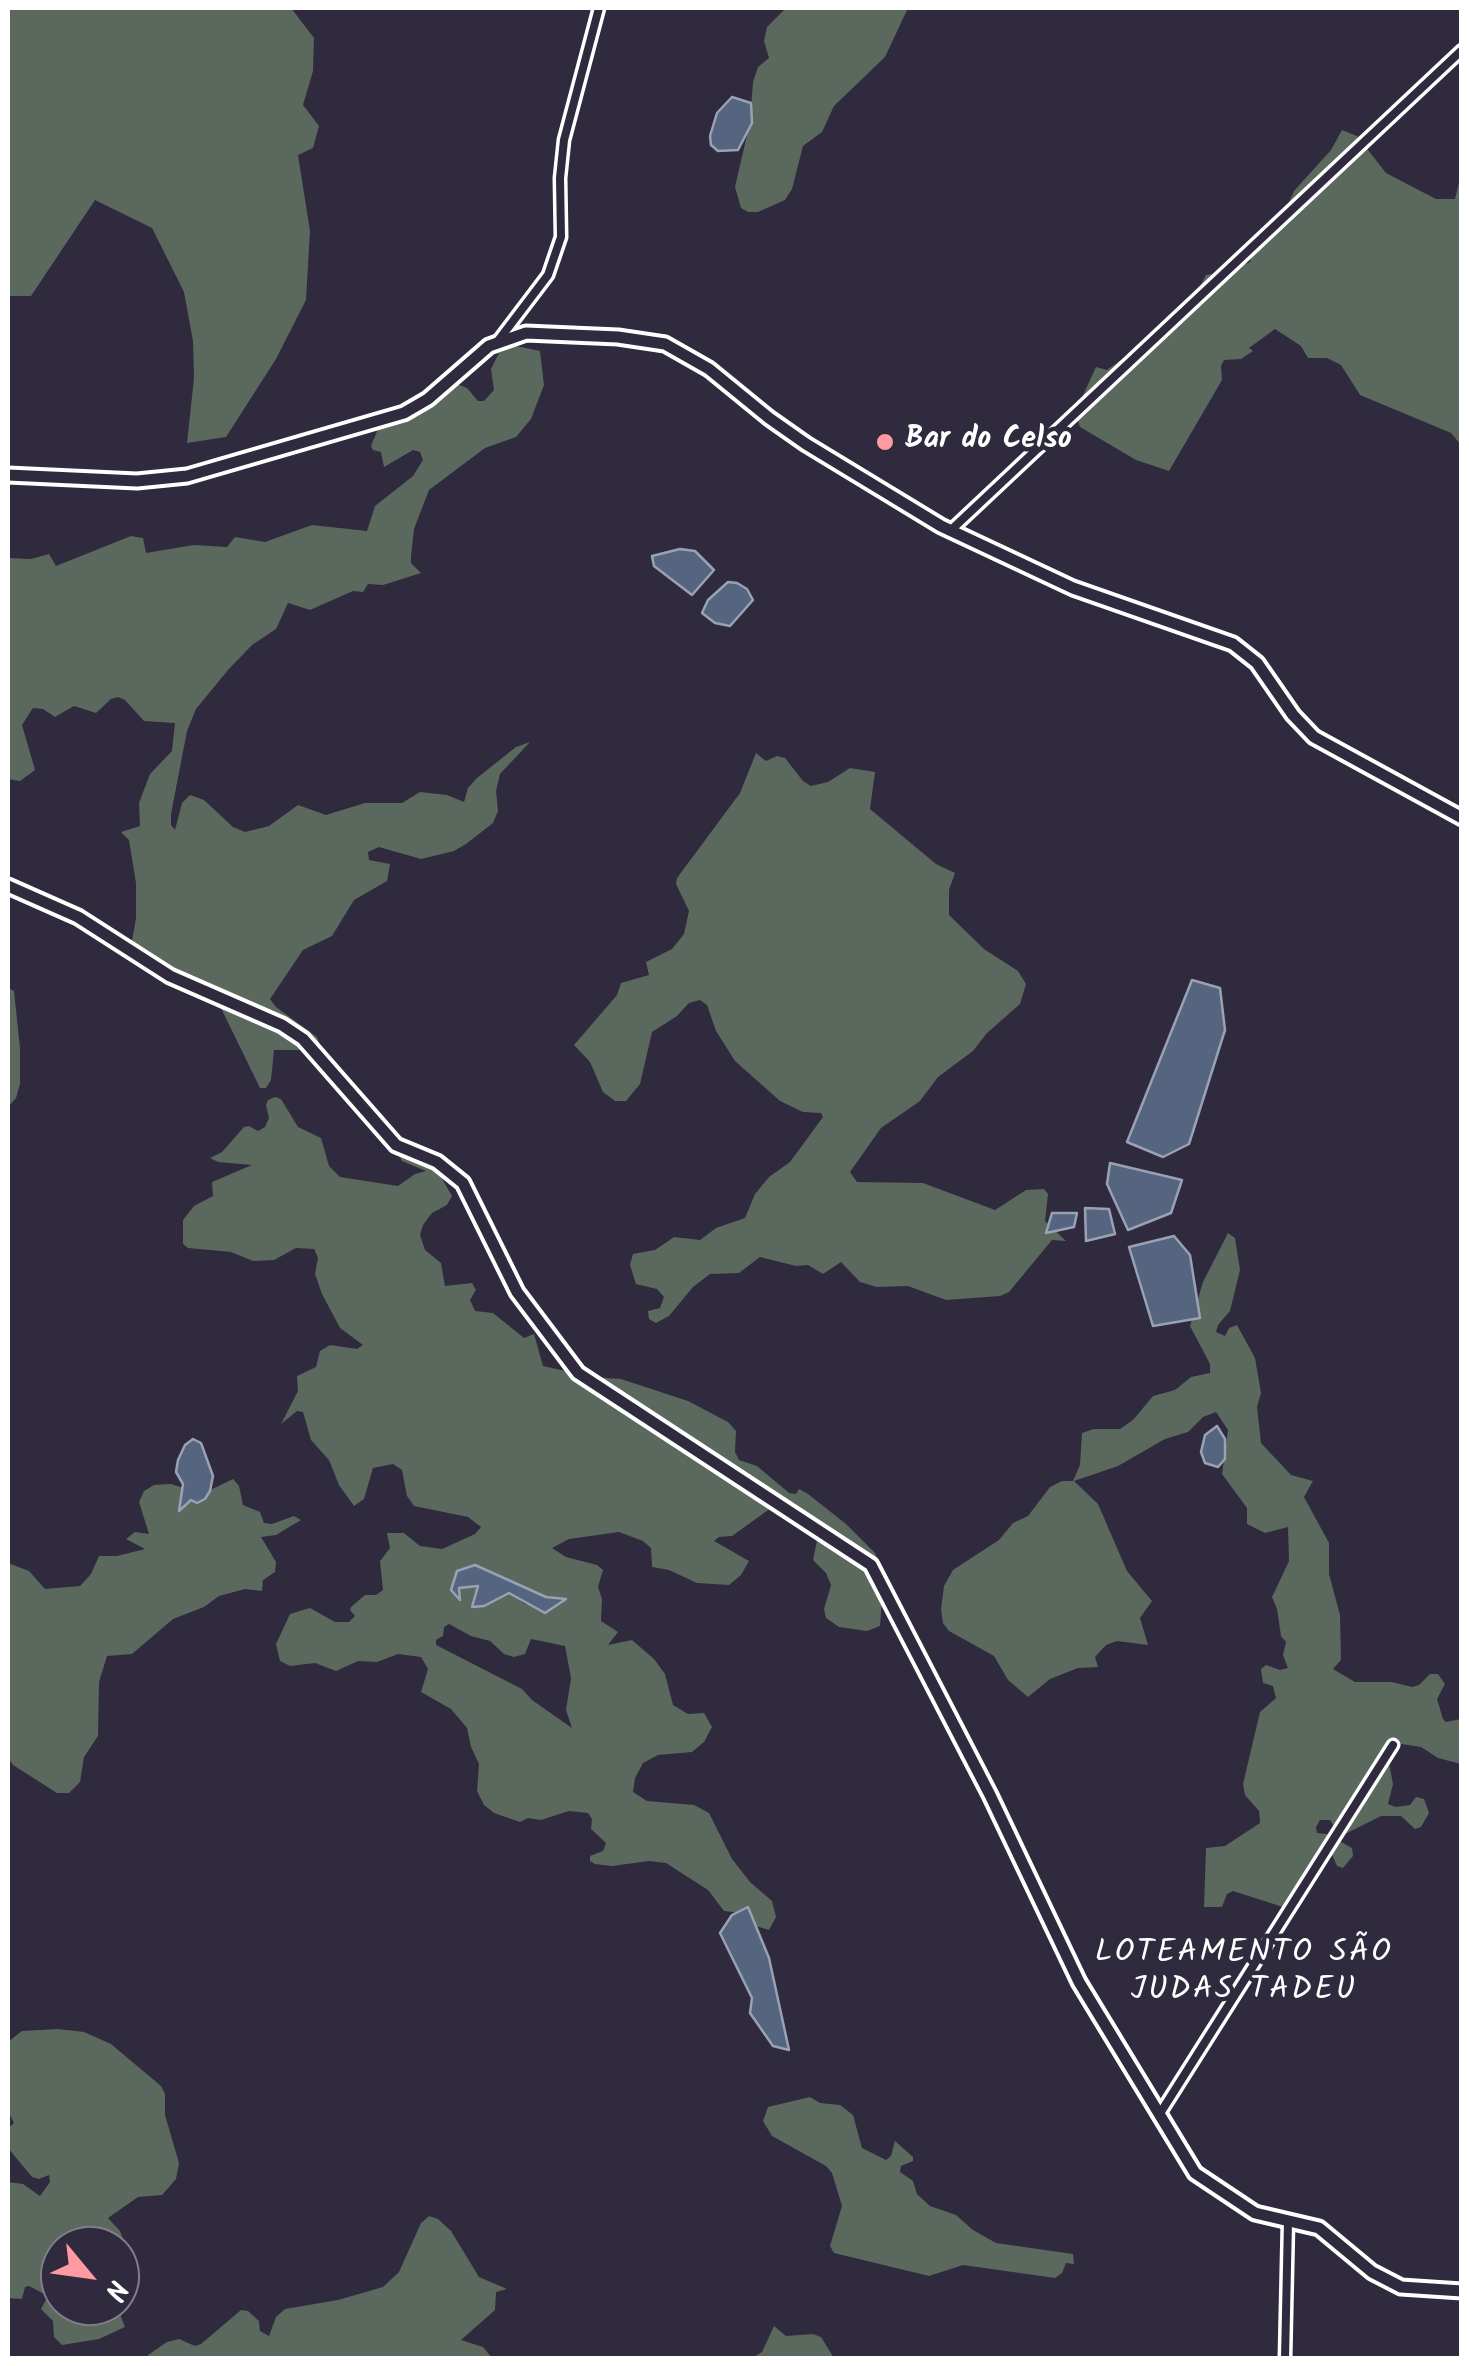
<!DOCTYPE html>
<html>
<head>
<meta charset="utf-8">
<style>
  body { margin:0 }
  #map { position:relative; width:1469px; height:2366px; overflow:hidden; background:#2f2a3d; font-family:Kalam,sans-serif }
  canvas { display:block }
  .frame { position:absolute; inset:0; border:10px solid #fff; pointer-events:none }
  .north { position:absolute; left:40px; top:2226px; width:100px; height:100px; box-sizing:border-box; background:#2f2a3d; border:2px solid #827f8b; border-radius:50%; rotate:119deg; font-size:28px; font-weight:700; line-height:40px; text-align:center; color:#fff }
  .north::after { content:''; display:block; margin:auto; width:35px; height:45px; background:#ff9aa2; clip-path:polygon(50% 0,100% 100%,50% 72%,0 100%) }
</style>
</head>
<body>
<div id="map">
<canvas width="1469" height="2366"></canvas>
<div class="frame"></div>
<div class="north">N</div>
</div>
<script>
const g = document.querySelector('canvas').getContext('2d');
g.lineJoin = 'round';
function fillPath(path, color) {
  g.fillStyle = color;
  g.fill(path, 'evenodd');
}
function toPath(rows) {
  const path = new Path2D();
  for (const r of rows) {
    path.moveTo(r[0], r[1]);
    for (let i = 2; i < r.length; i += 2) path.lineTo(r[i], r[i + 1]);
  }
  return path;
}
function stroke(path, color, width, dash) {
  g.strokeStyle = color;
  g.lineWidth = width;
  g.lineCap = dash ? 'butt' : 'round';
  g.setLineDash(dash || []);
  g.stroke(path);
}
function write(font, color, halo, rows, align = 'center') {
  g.font = font + ' Kalam,sans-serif';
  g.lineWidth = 9;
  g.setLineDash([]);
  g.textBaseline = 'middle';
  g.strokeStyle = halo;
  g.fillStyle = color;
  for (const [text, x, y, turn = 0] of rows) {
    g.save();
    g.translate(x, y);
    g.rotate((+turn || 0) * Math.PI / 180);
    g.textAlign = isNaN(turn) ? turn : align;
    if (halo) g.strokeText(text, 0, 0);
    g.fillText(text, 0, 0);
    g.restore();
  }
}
fillPath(toPath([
  [8,8,291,8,314,38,313,71,303,105,319,126,313,148,298,155,310,231,306,300,276,359,226,437,187,443,194,378,193,341,184,292,152,228,95,200,31,296,8,296],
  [786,8,908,8,885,57,834,106,822,132,803,146,792,189,785,200,758,212,748,212,741,208,735,187,750,122,753,82,758,67,769,58,764,41,767,27],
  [1342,130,1357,136,1386,173,1436,199,1455,199,1461,174,1461,445,1451,433,1360,395,1341,365,1327,358,1308,358,1301,346,1275,329,1249,348,1253,351,1241,359,1224,360,1221,366,1222,380,1169,471,1136,460,1080,427,1076,415,1079,404,1096,367,1107,370,1125,357,1143,351,1159,330,1182,323,1206,275,1230,271,1250,262,1255,243,1276,231,1294,191,1331,150],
  [516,346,540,351,544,385,531,419,516,437,485,448,429,490,414,529,411,556,411,563,421,573,383,585,368,584,363,592,353,591,310,610,288,603,276,629,252,645,228,670,196,709,187,731,171,814,171,825,175,830,182,803,190,795,204,800,233,827,245,832,269,826,298,805,326,815,365,803,402,803,420,792,447,795,464,802,468,788,477,778,516,747,530,742,500,774,496,791,498,811,493,823,466,844,454,851,421,859,379,847,368,852,369,860,390,864,387,881,354,900,332,936,303,950,270,999,276,1007,317,1037,321,1047,314,1050,274,1050,271,1080,266,1088,260,1088,217,1000,206,994,200,999,172,984,132,941,136,918,136,883,129,840,121,832,140,826,139,803,150,774,172,751,175,723,144,721,125,700,118,697,111,699,96,713,74,706,55,717,43,709,33,708,22,725,35,770,20,781,8,779,8,558,31,559,49,554,56,566,131,536,143,538,146,553,194,545,227,547,235,537,265,542,312,525,367,531,375,506,413,476,423,460,420,452,413,450,384,467,381,452,373,450,371,446,380,424,457,384,467,388,478,401,484,401,494,390,491,369,499,353],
  [756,753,766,761,777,756,785,758,803,781,811,786,828,782,850,768,875,772,870,809,936,864,955,873,949,890,949,915,984,949,1018,971,1026,984,1020,1004,987,1033,973,1051,938,1077,920,1101,881,1128,850,1172,857,1182,923,1183,995,1210,1026,1190,1044,1189,1048,1194,1045,1221,1066,1241,1052,1240,1009,1292,1000,1296,946,1300,908,1286,877,1287,860,1282,841,1262,823,1274,808,1265,796,1266,760,1257,739,1273,710,1274,693,1287,669,1316,656,1323,649,1319,648,1311,660,1308,664,1297,657,1289,636,1284,630,1265,633,1254,655,1250,674,1237,700,1240,716,1228,745,1218,755,1194,769,1177,790,1162,823,1117,821,1113,803,1112,780,1101,735,1061,716,1031,707,1005,700,1000,689,1003,677,1016,652,1032,640,1084,626,1101,615,1101,603,1092,590,1062,574,1045,617,995,621,983,649,975,646,962,672,949,684,934,689,911,676,884,677,878,740,793],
  [8,988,14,991,20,1048,20,1084,16,1098,8,1107],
  [275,1097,281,1099,298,1127,321,1138,329,1166,340,1177,398,1186,415,1174,426,1171,402,1161,396,1149,437,1170,452,1196,447,1205,432,1213,423,1225,420,1235,425,1250,441,1263,445,1286,472,1283,476,1290,470,1300,475,1311,493,1313,524,1338,534,1334,543,1366,593,1377,621,1379,688,1401,728,1422,736,1431,735,1452,739,1460,757,1466,789,1493,796,1494,799,1489,808,1494,846,1524,875,1553,893,1597,882,1600,880,1626,867,1631,839,1627,826,1618,824,1609,831,1585,826,1573,813,1560,819,1531,782,1510,771,1508,732,1536,719,1537,714,1541,749,1561,741,1575,729,1585,697,1583,669,1570,652,1567,651,1548,643,1541,619,1532,569,1539,552,1548,566,1557,597,1565,603,1570,598,1587,602,1599,601,1621,618,1632,608,1645,632,1640,654,1659,665,1674,673,1705,688,1714,704,1713,712,1727,704,1742,692,1752,658,1755,643,1763,635,1778,633,1792,647,1801,694,1805,709,1813,732,1859,750,1882,772,1901,776,1917,769,1930,756,1926,741,1913,724,1911,708,1890,666,1863,649,1861,612,1866,595,1864,590,1861,590,1856,603,1851,606,1843,591,1829,592,1819,588,1813,569,1811,541,1820,528,1818,520,1822,494,1813,484,1805,477,1791,479,1764,471,1747,467,1728,451,1709,421,1692,428,1669,421,1657,398,1654,377,1662,358,1661,336,1671,315,1663,290,1666,280,1661,276,1644,290,1614,310,1608,335,1622,349,1622,355,1616,350,1610,351,1607,365,1595,376,1595,383,1590,380,1561,390,1548,387,1533,404,1533,420,1546,442,1549,475,1534,481,1527,468,1517,414,1506,407,1496,402,1470,393,1464,373,1468,364,1499,354,1506,339,1485,329,1460,311,1440,303,1412,297,1411,281,1424,298,1391,297,1376,316,1367,320,1351,330,1345,357,1349,363,1345,340,1328,322,1294,315,1274,318,1258,314,1249,296,1248,274,1260,253,1261,231,1252,188,1248,183,1244,183,1220,194,1206,213,1196,212,1182,252,1165,218,1162,210,1158,222,1152,244,1127,249,1126,258,1131,265,1127,269,1118,266,1105,268,1100],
  [475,1565,546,1597,563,1599,525,1604,509,1593,484,1606,474,1596,479,1586,459,1588],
  [449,1624,471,1636,490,1641,504,1654,514,1657,525,1654,531,1639,565,1646,571,1678,566,1710,572,1728,532,1700,522,1689,436,1645,436,1640,443,1636,444,1627],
  [1228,1233,1235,1238,1240,1270,1230,1311,1218,1325,1216,1332,1225,1336,1229,1328,1237,1325,1255,1358,1261,1393,1257,1407,1261,1443,1291,1475,1313,1481,1304,1497,1329,1543,1329,1574,1340,1615,1341,1660,1333,1669,1355,1682,1392,1682,1412,1687,1419,1685,1430,1674,1438,1674,1445,1684,1437,1699,1443,1719,1446,1722,1461,1719,1461,1764,1438,1758,1421,1747,1401,1744,1394,1748,1388,1758,1393,1784,1388,1804,1396,1807,1410,1805,1416,1797,1424,1799,1429,1813,1421,1827,1415,1829,1401,1816,1381,1816,1345,1834,1338,1832,1330,1820,1320,1820,1316,1827,1317,1833,1327,1834,1352,1848,1353,1856,1343,1868,1337,1866,1330,1850,1292,1902,1283,1907,1233,1891,1227,1894,1222,1907,1204,1907,1206,1848,1225,1846,1260,1823,1259,1811,1245,1795,1243,1784,1260,1712,1276,1698,1273,1686,1263,1683,1261,1669,1266,1665,1280,1670,1288,1668,1283,1655,1286,1642,1281,1636,1277,1609,1272,1597,1289,1561,1288,1527,1265,1533,1247,1524,1247,1508,1222,1474,1228,1430,1216,1412,1203,1417,1188,1432,1165,1439,1118,1466,1074,1481,1098,1504,1127,1571,1152,1601,1140,1618,1148,1645,1117,1641,1106,1645,1095,1657,1098,1667,1078,1668,1050,1679,1028,1697,1008,1680,994,1656,949,1631,943,1623,941,1609,944,1586,953,1570,999,1540,1013,1523,1028,1516,1050,1487,1062,1481,1073,1481,1080,1465,1082,1433,1094,1429,1120,1429,1133,1420,1153,1396,1175,1390,1191,1377,1210,1373,1210,1364,1190,1326,1203,1282],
  [233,1479,239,1486,243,1505,260,1512,264,1523,272,1524,294,1516,301,1520,276,1535,261,1537,276,1562,275,1572,263,1580,262,1591,245,1589,219,1596,204,1607,173,1619,132,1654,107,1656,99,1682,98,1736,84,1757,80,1782,69,1793,57,1793,13,1765,8,1758,8,1563,29,1571,45,1589,80,1586,91,1574,99,1556,117,1556,145,1549,126,1539,135,1532,149,1534,139,1502,144,1491,154,1485,171,1484,202,1494],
  [58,2029,84,2032,111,2044,161,2086,165,2094,165,2115,179,2163,176,2179,162,2195,138,2197,108,2218,120,2231,123,2239,120,2273,120,2246,60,2246,60,2306,120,2306,120,2280,121,2317,125,2327,99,2339,62,2345,54,2337,53,2321,41,2309,48,2296,29,2286,25,2287,22,2299,8,2298,8,2182,23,2184,40,2196,50,2182,49,2175,39,2179,32,2177,8,2148,8,2128,14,2123,8,2111,8,2042,22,2031],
  [810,2097,820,2103,840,2105,853,2115,862,2148,886,2160,891,2156,895,2141,913,2157,913,2161,901,2166,900,2172,913,2181,917,2194,930,2206,956,2215,973,2230,996,2243,1073,2254,1074,2264,1066,2263,1062,2273,1055,2278,963,2265,929,2276,834,2253,830,2246,842,2206,832,2173,826,2166,772,2136,763,2121,768,2107],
  [429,2216,438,2219,451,2231,479,2277,507,2289,496,2292,495,2310,461,2340,483,2347,492,2358,148,2358,148,2355,167,2342,179,2339,195,2346,201,2344,241,2310,248,2311,259,2321,260,2331,269,2336,276,2317,285,2309,338,2300,383,2287,399,2272,421,2223],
  [774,2326,786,2336,813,2334,821,2337,834,2358,752,2358,762,2352]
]), '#5a685e');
const water = toPath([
  [732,97,751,103,752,123,738,150,718,151,711,145,710,136,717,113,732,97],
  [680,549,695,551,714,570,692,595,654,566,652,556,680,549],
  [728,582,737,583,747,589,753,600,730,626,715,623,702,613,708,600,728,582],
  [1192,980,1220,988,1225,1030,1189,1144,1163,1157,1127,1142,1192,980],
  [1110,1163,1182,1180,1171,1213,1128,1230,1107,1184,1110,1163],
  [1085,1208,1109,1209,1115,1234,1086,1241,1085,1208],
  [1052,1213,1077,1213,1074,1227,1046,1233,1052,1213],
  [1174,1236,1190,1255,1200,1318,1153,1326,1129,1247,1174,1236],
  [1217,1426,1225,1439,1225,1459,1218,1467,1205,1463,1201,1452,1205,1435,1217,1426],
  [193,1439,201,1443,213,1476,210,1491,205,1499,197,1503,191,1500,179,1511,183,1484,176,1472,178,1460,185,1445,193,1439],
  [475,1565,546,1597,566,1599,545,1613,509,1593,484,1606,472,1607,478,1586,459,1588,460,1600,451,1590,457,1571,475,1565],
  [748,1907,769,1958,789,2050,773,2046,750,2013,752,1998,720,1933,732,1915,748,1907]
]);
fillPath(water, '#55647f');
stroke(water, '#99a2b2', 2.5);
const street = toPath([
  [498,341,548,275,561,237,560,178,564,140,599,8],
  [950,531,1462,50],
  [1159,2115,1393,1745],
  [1285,2358,1288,2222]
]);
const secondary = toPath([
  [8,475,137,481,187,476,404,413,428,399,489,346,526,333,618,337,665,344,709,369,769,418,806,444,941,526,1073,588,1233,644,1257,663,1293,715,1314,737,1462,818],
  [8,886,78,917,170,976,282,1025,303,1039,396,1145,437,1162,463,1183,517,1292,578,1373,871,1565,990,1795,1079,1982,1195,2173,1255,2213,1319,2228,1372,2272,1401,2287,1462,2291]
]);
stroke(street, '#fff', 15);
stroke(secondary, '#fff', 19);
stroke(street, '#2f2a3d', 8);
stroke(secondary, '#2f2a3d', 11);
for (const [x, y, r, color] of [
  [885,442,10,"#ff9aa2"]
]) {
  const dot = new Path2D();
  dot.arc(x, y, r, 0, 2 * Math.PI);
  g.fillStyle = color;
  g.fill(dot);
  stroke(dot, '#2f2a3d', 4);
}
write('bold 30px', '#fff', '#2f2a3d', [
  ["Bar do Celso",905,442]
], 'left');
g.letterSpacing = '2.5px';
write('32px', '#fff', '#2f2a3d', [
  ["LOTEAMENTO SÃO",1244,1956],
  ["JUDAS TADEU",1244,1993]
]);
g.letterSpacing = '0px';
</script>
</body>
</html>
